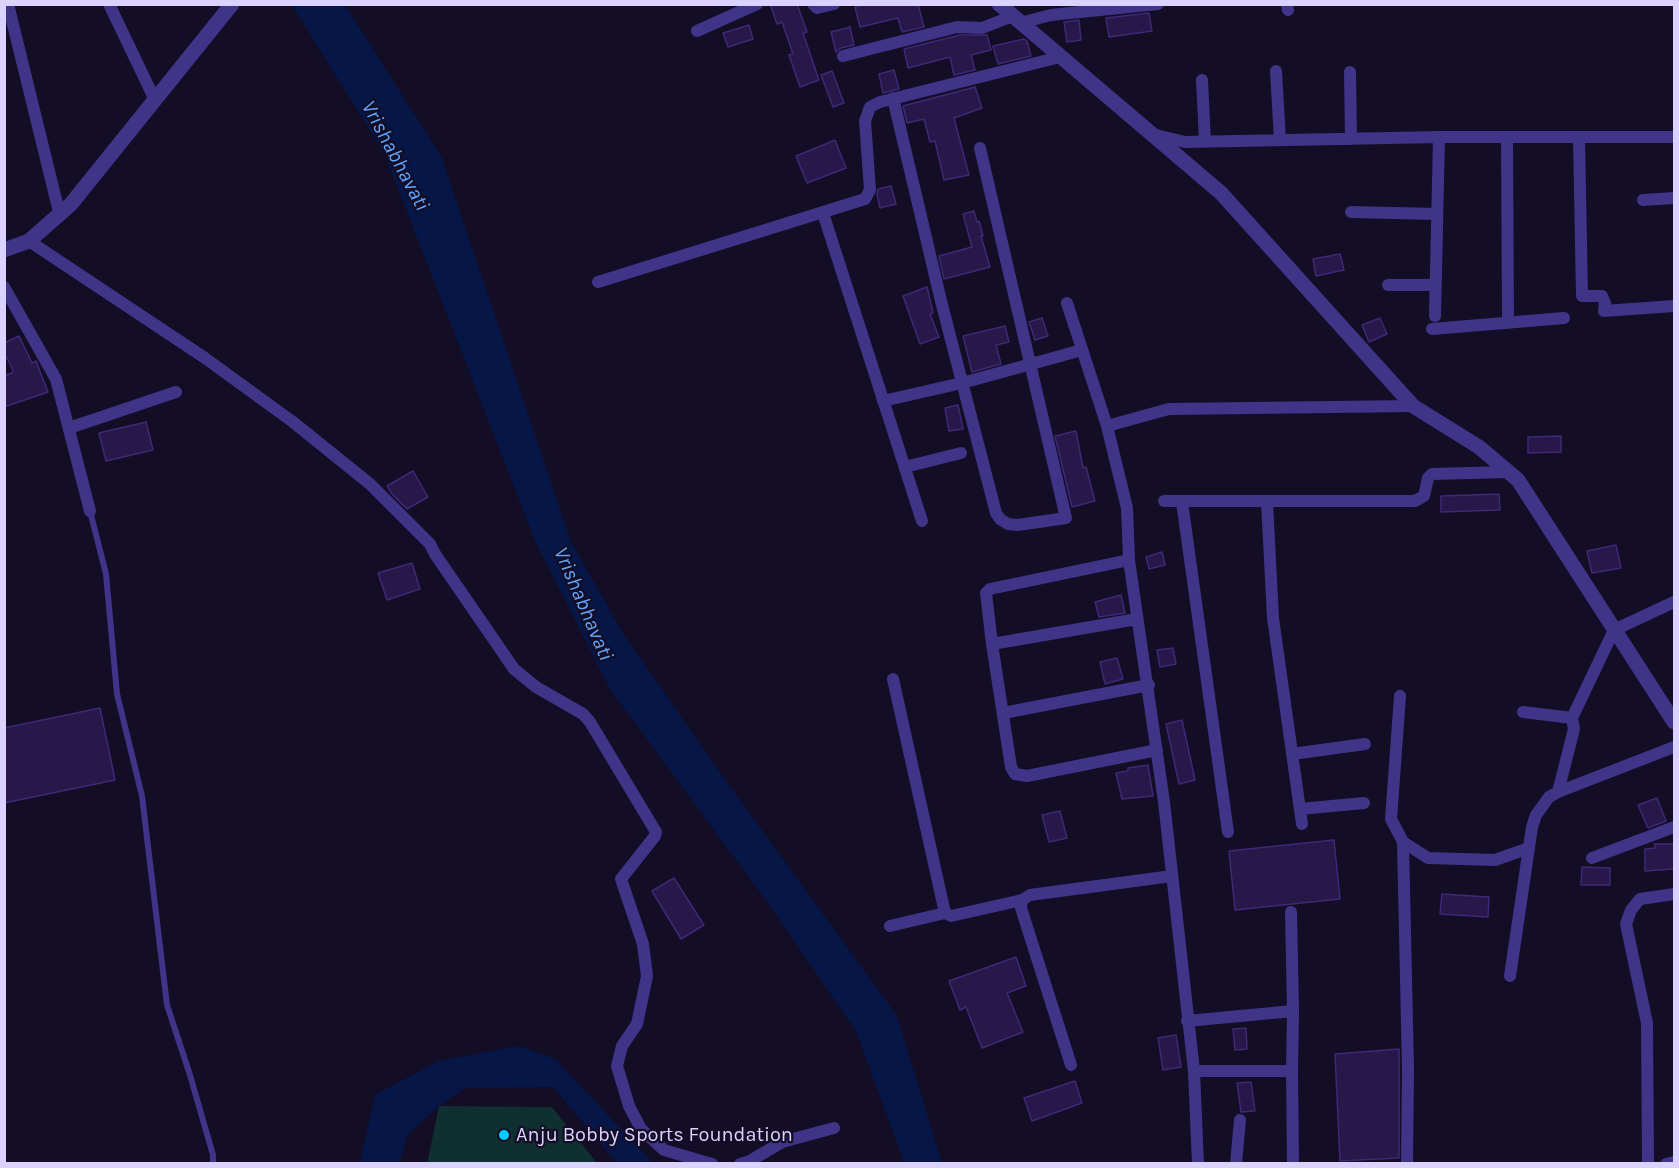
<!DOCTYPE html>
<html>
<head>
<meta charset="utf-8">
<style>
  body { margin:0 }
  #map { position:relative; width:1679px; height:1168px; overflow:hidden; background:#140d26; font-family:Karla,sans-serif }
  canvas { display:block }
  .frame { position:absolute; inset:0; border:6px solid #dcd2ff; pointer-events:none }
</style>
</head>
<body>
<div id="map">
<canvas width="1679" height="1168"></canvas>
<div class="frame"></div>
</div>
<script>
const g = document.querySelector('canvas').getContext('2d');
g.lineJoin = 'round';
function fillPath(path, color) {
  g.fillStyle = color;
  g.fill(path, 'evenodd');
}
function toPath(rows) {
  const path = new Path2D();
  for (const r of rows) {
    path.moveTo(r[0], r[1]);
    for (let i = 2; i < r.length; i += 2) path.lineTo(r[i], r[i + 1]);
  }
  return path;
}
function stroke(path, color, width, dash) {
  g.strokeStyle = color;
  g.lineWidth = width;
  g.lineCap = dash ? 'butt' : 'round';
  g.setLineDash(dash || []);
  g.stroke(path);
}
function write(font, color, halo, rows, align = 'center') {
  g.font = font + ' Karla,sans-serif';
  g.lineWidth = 4.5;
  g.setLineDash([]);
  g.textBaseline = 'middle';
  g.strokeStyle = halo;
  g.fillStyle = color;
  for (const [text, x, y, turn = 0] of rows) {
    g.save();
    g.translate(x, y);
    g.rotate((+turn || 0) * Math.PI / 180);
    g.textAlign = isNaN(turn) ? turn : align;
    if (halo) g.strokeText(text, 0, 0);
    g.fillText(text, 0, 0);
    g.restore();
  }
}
fillPath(toPath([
  [439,1106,552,1107,597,1163,427,1164]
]), '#102f31');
fillPath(toPath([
  [292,5,345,5,442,158,571,542,624,635,721,774,897,1016,942,1163,902,1163,903,1159,856,1031,768,903,610,689,536,543,385,155],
  [519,1046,555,1059,653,1163,617,1163,553,1087,465,1088,439,1106,407,1135,400,1163,360,1163,375,1095,438,1061]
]), '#061747');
const building = toPath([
  [770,4,797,4,807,32,803,33,819,80,800,87,789,55,793,54,782,22,777,24,770,4],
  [865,4,918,4,924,27,902,32,898,18,860,27,855,7,865,4],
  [1149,13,1152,31,1109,37,1106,18,1149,13],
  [1079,20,1081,40,1067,42,1064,22,1079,20],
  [749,25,753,39,728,47,723,33,749,25],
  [850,27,854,45,841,48,836,52,831,32,850,27],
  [960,35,987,35,991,50,971,55,975,70,954,75,950,57,908,68,904,49,960,35],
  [1024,39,1027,41,1031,56,998,64,993,46,1024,39],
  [894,70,899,89,883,93,879,74,894,70],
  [832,71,844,103,833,107,821,75,832,71],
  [975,87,982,108,954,118,969,175,944,180,935,141,930,142,924,119,907,123,903,106,975,87],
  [835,140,846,168,807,183,796,156,835,140],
  [891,186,896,204,880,208,877,195,878,189,891,186],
  [974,211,977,222,979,221,983,236,981,236,990,267,944,279,939,256,972,247,963,214,974,211],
  [1340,254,1344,270,1316,276,1313,259,1340,254],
  [927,287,933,313,930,314,939,337,920,344,903,296,927,287],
  [1042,318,1048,336,1035,340,1029,322,1042,318],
  [1380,318,1387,334,1369,342,1362,325,1380,318],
  [1005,326,1009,342,996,345,1001,364,972,372,963,336,1005,326],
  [19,336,32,363,36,361,48,392,4,407,4,376,12,373,13,370,4,352,4,343,19,336],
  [958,405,963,429,949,431,945,408,958,405],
  [146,422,153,450,106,461,99,433,146,422],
  [1076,431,1083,468,1086,467,1095,501,1072,507,1055,436,1076,431],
  [1561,436,1561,452,1528,453,1528,437,1561,436],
  [413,471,428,497,407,509,392,494,387,486,413,471],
  [1499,494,1500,510,1441,512,1441,496,1499,494],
  [1616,545,1621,568,1592,573,1587,551,1616,545],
  [1162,552,1165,565,1149,569,1146,557,1162,552],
  [412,563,420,589,387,600,378,573,412,563],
  [1121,595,1125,613,1099,617,1095,602,1121,595],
  [1173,648,1176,664,1160,667,1157,650,1173,648],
  [1117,658,1123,679,1105,684,1100,662,1117,658],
  [100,708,115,780,4,803,4,728,100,708],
  [1182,720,1195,780,1179,784,1166,724,1182,720],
  [1148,765,1153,796,1122,799,1116,773,1128,771,1128,768,1148,765],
  [1657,798,1666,821,1648,828,1638,805,1657,798],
  [1060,811,1067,838,1049,842,1042,815,1060,811],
  [1334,840,1340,899,1235,910,1229,851,1334,840],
  [1654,844,1674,844,1674,869,1645,871,1645,849,1656,848,1654,844],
  [1582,867,1610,868,1610,885,1581,885,1582,867],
  [674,878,704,925,681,939,652,891,674,878],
  [1442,894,1489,897,1488,917,1440,914,1442,894],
  [1016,957,1026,986,1007,993,1023,1032,982,1048,966,1007,960,1010,949,981,1016,957],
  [1246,1028,1247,1049,1235,1050,1233,1029,1246,1028],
  [1176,1035,1181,1067,1163,1070,1158,1038,1176,1035],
  [1399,1049,1399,1158,1340,1161,1335,1054,1399,1049],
  [1075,1081,1082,1103,1032,1121,1024,1098,1075,1081],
  [1251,1082,1255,1111,1241,1112,1237,1083,1251,1082]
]);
fillPath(building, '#271849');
stroke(building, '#3f2877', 1.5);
stroke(toPath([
  [90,511,106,574,117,694,142,796,167,1005,190,1075,213,1155,213,1164]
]), '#403489', 6);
stroke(toPath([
  [8,4,60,216],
  [109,4,155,100],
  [813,4,817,8,834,4],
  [1287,4,1288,10],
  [1020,23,1051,15,1158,4],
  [697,31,757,4],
  [843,56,957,27,982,28,1013,16],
  [1276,71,1280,140],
  [1350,72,1351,139],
  [1202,80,1205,141],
  [893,98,941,301,996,513,1000,519,1008,524,1018,525,1066,518,980,148],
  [1152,134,1185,142,1439,137,1674,137],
  [1507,137,1508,323],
  [1579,138,1582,296,1602,296,1605,303,1604,311,1674,306],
  [1643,200,1674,198],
  [1351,212,1437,214],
  [823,213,922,521],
  [29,241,205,358,293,422,370,484,430,544,435,554,514,669,536,687,583,714,590,722,656,832,655,836,621,879,643,944,647,976,637,1024,622,1046,617,1066,629,1106,641,1129,664,1150,712,1164],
  [598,282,865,199,870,190,865,121,870,107,880,102,1060,57],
  [1388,285,1436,285],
  [4,287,56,379,90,511],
  [1067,303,1107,426],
  [1435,316,1439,137],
  [1432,329,1564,318],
  [883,401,962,383,1082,350],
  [69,428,176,392],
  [905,467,961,453],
  [1164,501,1415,501,1424,496,1428,478,1432,474,1508,472],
  [1182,502,1228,832],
  [1267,502,1273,618,1302,824],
  [1129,560,990,589,986,593,992,644,1011,767,1015,774,1027,776,1157,750],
  [992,644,1137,619],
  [893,679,945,913,951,916,1022,900],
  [1400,696,1391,819,1403,842,1408,1069,1407,1164],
  [1523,712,1572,718,1574,729,1558,792],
  [1003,713,1149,685],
  [1572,718,1614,630,1674,602],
  [1292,754,1365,744],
  [1300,809,1364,803],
  [1403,842,1428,858,1495,860,1529,848],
  [1592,858,1674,827],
  [1291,912,1293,1011,1292,1071,1293,1164],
  [890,926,945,913],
  [1510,976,1532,827,1536,815,1549,797,1558,792,1674,747],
  [1187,1021,1293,1011],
  [1071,1065,1021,908,1022,900,1030,895,1172,876],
  [1194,1071,1292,1071],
  [740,1164,750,1161,782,1142,834,1128],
  [1198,1164,1194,1071,1164,802,1129,560,1127,508,1107,426,1169,409,1413,406],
  [1236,1164,1240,1120],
  [1648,1164,1647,1023,1626,924,1631,910,1640,899,1674,894],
  [1666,1164,1674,1162]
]), '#403489', 12);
stroke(toPath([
  [999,4,1221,193,1413,406,1479,447,1518,480,1674,722],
  [4,250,29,241,71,204,232,4]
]), '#403489', 15);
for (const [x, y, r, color] of [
  [504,1135,6,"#00cbfd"]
]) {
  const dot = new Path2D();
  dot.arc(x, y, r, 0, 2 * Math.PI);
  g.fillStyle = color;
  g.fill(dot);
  stroke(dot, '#140d26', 2);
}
write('20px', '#dcd2ff', '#140d26', [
  ["Anju Bobby Sports Foundation",516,1135]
], 'left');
write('italic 21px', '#60a6ff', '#140d26', [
  ["Vrishabhavati",395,156,62],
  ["Vrishabhavati",583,604,67]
]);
</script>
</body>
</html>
